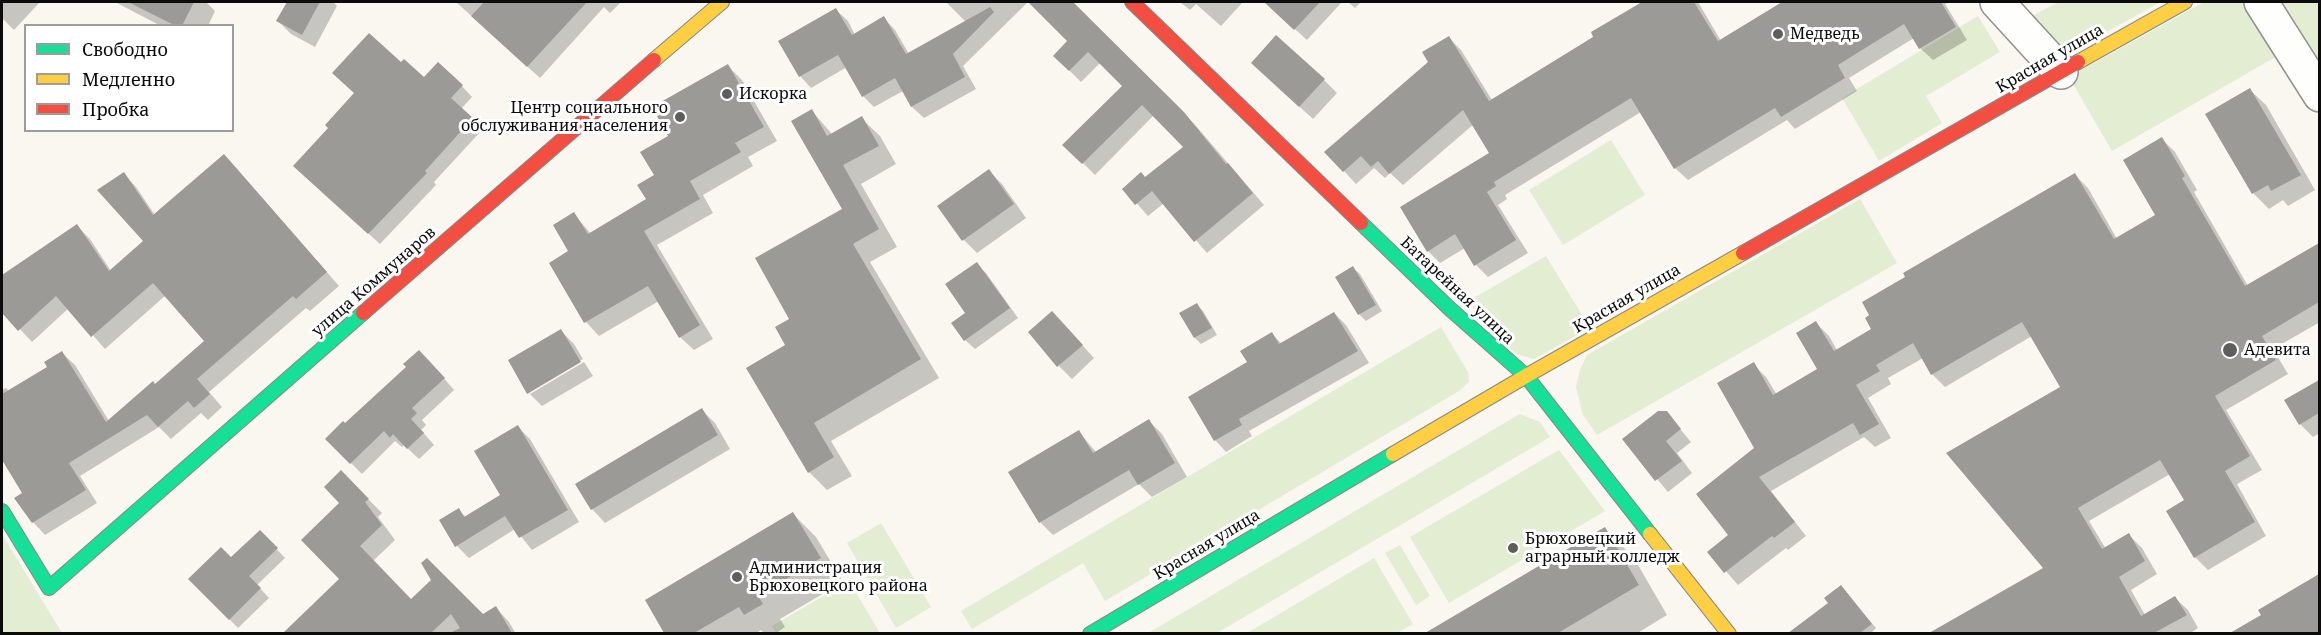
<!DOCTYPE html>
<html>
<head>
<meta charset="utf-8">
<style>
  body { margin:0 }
  #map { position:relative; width:2321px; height:635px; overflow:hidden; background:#f9f7f0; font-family:"Noto Serif",serif }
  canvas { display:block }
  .frame { position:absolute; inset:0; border:3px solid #0b0b0b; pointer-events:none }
  .legend { position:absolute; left:24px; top:24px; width:210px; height:108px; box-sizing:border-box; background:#fff; border:2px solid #9d9d9d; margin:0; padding:8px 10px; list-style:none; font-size:18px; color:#0b0b0b }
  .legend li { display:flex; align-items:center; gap:12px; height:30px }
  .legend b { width:30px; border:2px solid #9d9d9d }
</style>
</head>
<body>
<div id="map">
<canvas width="2321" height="635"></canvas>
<div class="frame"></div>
<ul class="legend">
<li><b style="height:8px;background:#16e098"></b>Свободно</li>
<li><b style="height:8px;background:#ffcf43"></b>Медленно</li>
<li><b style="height:8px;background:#f24e42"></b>Пробка</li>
</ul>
</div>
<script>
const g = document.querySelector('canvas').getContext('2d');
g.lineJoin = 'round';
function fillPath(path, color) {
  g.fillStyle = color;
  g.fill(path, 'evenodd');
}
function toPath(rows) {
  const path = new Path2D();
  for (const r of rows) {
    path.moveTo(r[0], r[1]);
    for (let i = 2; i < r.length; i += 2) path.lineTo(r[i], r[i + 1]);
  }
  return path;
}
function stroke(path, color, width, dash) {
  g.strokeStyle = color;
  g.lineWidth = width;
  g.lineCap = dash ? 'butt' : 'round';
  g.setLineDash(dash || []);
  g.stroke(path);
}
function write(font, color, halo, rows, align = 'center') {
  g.font = font + ' "Noto Serif",serif';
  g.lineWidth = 6;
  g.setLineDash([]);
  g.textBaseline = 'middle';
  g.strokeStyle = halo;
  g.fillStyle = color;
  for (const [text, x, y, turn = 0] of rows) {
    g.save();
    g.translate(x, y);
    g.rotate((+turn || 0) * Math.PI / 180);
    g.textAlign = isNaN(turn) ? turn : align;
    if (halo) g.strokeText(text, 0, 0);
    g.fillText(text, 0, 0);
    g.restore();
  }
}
fillPath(toPath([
  [2059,2,2161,2,2070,52,2057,51,2028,18],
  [2204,2,2247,2,2279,55,2112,151,2069,77],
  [2270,2,2319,2,2319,79],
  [1978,16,2000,52,1926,96,1942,123,1879,161,1842,98],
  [1611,140,1645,195,1563,245,1529,190],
  [1860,199,1897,263,1597,435,1583,415,1576,387,1580,370,1587,355],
  [1546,256,1590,328,1534,359,1516,354,1467,302],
  [1441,327,1468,372,1469,382,1459,391,1105,601,1083,563,972,629,961,611],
  [1520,414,1540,422,1550,437,1217,633,1148,633],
  [1559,450,1605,511,1449,603,1410,537],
  [881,523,931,607,896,628,847,543],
  [2,534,62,633,2,633],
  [1400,545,1430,596,1416,605,1385,553],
  [1374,558,1413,624,1397,633,1247,633],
  [849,581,880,633,776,633,772,626]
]), '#e3edd1');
fillPath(toPath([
  [2,2,40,2,14,30,2,18],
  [115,2,206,2,215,11,208,26,161,26],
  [289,2,333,2,337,6,315,47,291,34,278,21],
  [456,2,621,2,610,13,604,7,540,78],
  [946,2,1028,2,963,66,976,89,924,118,912,107,903,91,874,107,863,96,847,67,811,88,800,76,836,10,848,21,855,35,884,18,895,30,909,54,966,22],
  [1030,2,1071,2,1196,126,1264,205,1207,253,1164,203,1148,216,1124,189,1146,179,1185,147,1154,115,1095,175,1065,145,1124,86,1101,62,1081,82,1055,56,1069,41],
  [1180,2,1243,2,1221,26,1196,4,1190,10],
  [1265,2,1342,2,1307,40],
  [1348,2,1361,2,1355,8],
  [1644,2,1698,2,1721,41,1785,2,1950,2,1945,4,1967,40,1933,60,1920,48,1914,38,1849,78,1857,91,1795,129,1787,120,1688,180,1675,168,1641,112,1505,195,1507,199,1498,205,1528,253,1488,277,1476,265,1465,248,1440,263,1428,251,1491,153,1474,124,1403,185,1390,173,1385,178,1374,168,1356,184,1344,171,1449,38,1461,50,1492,100,1595,37,1593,33],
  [401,64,424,79,462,86,472,97,461,109,483,129,434,182,436,185,380,244,306,177],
  [728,66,742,80,777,141,748,157,753,166,703,195,713,213,657,245,713,339,694,350,680,337,659,301,599,336,586,322,570,251,574,214,591,234,648,200,670,136],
  [1266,76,1324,80,1337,93,1313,119],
  [2250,90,2266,105,2315,190,2288,206,2283,200,2269,209,2253,193],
  [812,111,832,134,861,118,880,136,896,164,861,184,897,247,870,262,939,378,831,441,852,476,827,490,809,472,787,345,791,319,844,209],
  [2162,139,2175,152,2197,190,2194,192,2248,286,2320,245,2320,322,2273,349,2288,374,2226,410,2262,470,2237,484,2266,536,2208,570,2195,557,2186,501,2170,474,2089,521,2106,549,2129,535,2142,548,2157,574,2131,590,2145,615,2175,598,2188,610,2198,628,2189,634,1933,634,2045,568,2062,388,2032,336,1945,387,1932,374,1923,358,1888,378,1891,384,1868,398,1891,438,1875,447,1864,437,1771,491,1806,536,1788,550,1786,548,1738,585,1709,552,1730,535,1756,448,1753,364,1766,377,1777,395,1819,370,1816,323,1829,336,1837,350,1874,329,2075,175,2088,188,2117,239,2157,216],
  [236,168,339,286,310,311,306,308,209,392,222,407,208,420,201,413,171,439,159,427,80,476,97,503,45,535,33,522,24,493,2,457,2,390,6,388,9,391,49,367,62,353,75,365,109,421,155,386,206,341,166,295,105,349,69,308,32,342,2,310,2,273,3,275,77,226,90,239,111,271,145,241,124,174,136,187,155,215],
  [989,171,1002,184,1026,218,977,253,964,240,939,207],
  [976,264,986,273,1018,318,975,349,965,340],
  [1353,268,1360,274,1382,311,1366,321,1359,314],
  [1196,305,1203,311,1217,335,1201,344,1195,338],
  [1334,313,1346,325,1369,363,1249,431,1252,436,1226,452,1215,440,1249,362,1272,334,1282,344],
  [1065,326,1094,358,1072,379,1059,366],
  [561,331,574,344,583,359,530,390,530,394,584,362,593,376,542,406,529,393],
  [430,362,454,390,422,420,426,425,421,430,434,445,419,459,404,445,402,447,395,441,362,474,327,439],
  [2320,381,2320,433,2313,437,2300,424,2286,401],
  [702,410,715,423,730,449,605,523,592,509,577,484],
  [1666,412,1691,442,1677,453,1692,473,1668,492,1624,439],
  [1149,421,1162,434,1187,477,1152,497,1139,484,1053,535,1040,522,1079,432,1096,452],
  [518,427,530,439,579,522,532,550,515,529,469,558,457,546,458,510,466,517,502,495],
  [341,472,382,513,378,517,395,540,373,561,411,601,483,616,496,608,509,622,516,634,465,634,463,630,459,634,285,634,341,579],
  [793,514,816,537,843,582,780,619,785,627,775,634,765,634,761,630,755,634,666,634,647,601],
  [1605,529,1634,558,1667,615,1636,634,1427,634],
  [260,532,285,558,257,585,269,598,238,628,190,579,231,559],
  [2320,576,2320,634,2249,634,2245,626,2263,616,2260,611],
  [1841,587,1876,628,1870,634,1791,634,1830,603]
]), '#0003');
fillPath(toPath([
  [128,2,194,2,182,26,176,26],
  [287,2,320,2,302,35,276,21],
  [484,2,587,2,527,67,471,16],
  [1028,2,1073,2,1184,112,1226,164,1228,163,1253,193,1194,242,1152,191,1135,205,1122,189,1141,172,1145,177,1183,147,1142,105,1082,164,1062,145,1122,86,1088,52,1069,71,1053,56,1067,41],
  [1264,2,1320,2,1294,30],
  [1642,2,1694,2,1718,41,1782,2,1941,2,1956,27,1919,49,1904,24,1838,65,1845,78,1781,117,1775,108,1674,169,1631,98,1494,182,1496,186,1487,192,1516,240,1474,266,1455,234,1427,252,1400,207,1489,153,1463,110,1389,174,1378,161,1371,167,1361,156,1343,172,1324,152,1428,62,1422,52,1449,36,1489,101,1593,37,1591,32],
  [990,7,994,12,953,54,965,77,911,107,895,78,862,97,838,55,799,77,778,41,836,8,852,35,884,16,906,54],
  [369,33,401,62,404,59,424,77,438,62,463,85,451,98,473,118,425,171,427,173,368,234,293,166,328,128,325,125,354,93,332,73],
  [1276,35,1325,79,1299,107,1251,63],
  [728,64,764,127,735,143,741,152,690,181,700,199,644,231,700,325,679,338,648,286,584,323,549,263,568,251,553,225,574,212,588,234,646,199,637,185,654,175,640,152,668,136,652,107],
  [2250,88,2301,175,2271,191,2268,185,2252,194,2205,114],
  [812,109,827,136,862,116,879,146,843,165,879,229,853,244,921,359,814,423,834,457,808,473,746,368,785,345,775,327,789,319,755,258,842,209,791,121],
  [2162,137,2185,176,2182,178,2245,286,2319,243,2319,302,2262,336,2276,360,2215,396,2250,456,2225,471,2255,522,2194,558,2166,511,2184,500,2160,460,2078,508,2102,549,2129,533,2145,561,2119,577,2141,616,2175,596,2187,615,2154,633,1929,633,2043,568,1946,453,2060,387,2022,322,1931,375,1913,343,1876,365,1880,371,1856,385,1879,424,1860,435,1853,423,1759,477,1795,522,1774,538,1772,536,1724,573,1707,552,1728,535,1696,494,1754,448,1717,383,1754,362,1773,395,1817,369,1796,333,1816,321,1834,351,1871,329,1865,318,1869,315,1862,302,1905,277,1903,273,2075,173,2114,239,2155,215,2123,160],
  [224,154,327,272,296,299,293,296,197,379,210,394,194,408,188,401,158,427,147,415,69,463,86,490,32,523,14,498,22,493,2,460,2,394,47,367,44,362,62,351,106,422,153,381,155,384,204,341,153,283,91,337,56,296,18,331,2,313,2,275,77,224,109,271,143,241,97,190,124,172,153,215],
  [989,169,1014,204,962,241,937,206],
  [977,262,1010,308,964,341,951,323,965,313,945,284],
  [1353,266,1376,305,1358,315,1335,277],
  [1197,303,1212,328,1194,338,1179,313],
  [1052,311,1083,345,1057,367,1028,332],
  [1334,312,1358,351,1239,419,1242,425,1214,441,1188,397,1247,362,1240,351,1272,332,1279,344],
  [561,329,581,362,527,394,508,360],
  [419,350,445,378,412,408,417,413,411,419,424,433,407,449,393,434,390,438,384,431,350,464,325,439,343,421,345,423,406,367,403,364],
  [2319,380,2319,413,2299,425,2284,400],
  [702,408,718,435,591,510,575,484],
  [1658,411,1667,411,1681,429,1666,441,1682,461,1655,481,1622,439],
  [1149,419,1175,463,1138,485,1129,470,1039,523,1008,472,1079,430,1093,453],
  [518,425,568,510,519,538,505,516,455,547,439,520,459,508,464,517,500,495,474,451],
  [341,470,369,499,365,502,382,525,360,546,411,599,431,580,421,563,427,558,483,614,496,606,512,633,450,633,460,628,451,614,431,633,283,633,339,579,301,540,339,503,324,487],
  [793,512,821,558,758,596,763,604,744,615,739,607,694,633,664,633,645,600],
  [1605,527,1639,585,1558,633,1425,633],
  [260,530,278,548,249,576,261,588,229,620,188,579,221,547,231,557],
  [2319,574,2319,633,2230,633,2261,615,2258,610],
  [1841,585,1872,624,1860,633,1788,633,1828,603,1824,598]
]), '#9c9a96');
const street = toPath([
  [1997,2,2061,72],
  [2261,2,2320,95]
]);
const fast = toPath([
  [1361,223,1449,308,1526,376,1650,534],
  [2,511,49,588,363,313],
  [1090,634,1393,454]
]);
const slow = toPath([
  [654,60,722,2],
  [2078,62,2185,2],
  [1393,454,1526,376,1743,253],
  [1650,534,1729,634]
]);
const jam = toPath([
  [1132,2,1361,223],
  [1743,253,2078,62],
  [363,313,654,60]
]);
stroke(street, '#92918e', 36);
stroke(fast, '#898885', 16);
stroke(slow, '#898885', 16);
stroke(jam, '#898885', 16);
stroke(street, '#fefefd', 33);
stroke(fast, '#16e098', 14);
stroke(slow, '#ffcf43', 14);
stroke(jam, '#f24e42', 14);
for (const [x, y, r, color] of [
  [1778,34,6,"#5e5e5b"],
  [727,94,6,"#5e5e5b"],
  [680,117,6,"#5e5e5b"],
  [2230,350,8,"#5e5e5b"],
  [1513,548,6,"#5e5e5b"],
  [737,577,6,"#5e5e5b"]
]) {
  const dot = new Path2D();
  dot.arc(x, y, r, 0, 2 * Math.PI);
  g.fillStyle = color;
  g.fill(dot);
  stroke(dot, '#fff', 2);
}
write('16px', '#0b0b0b', '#fff', [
  ["Медведь",1790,34],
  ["Искорка",739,94],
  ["Центр социального",668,108,"right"],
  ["обслуживания населения",668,126,"right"],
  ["Адевита",2244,350],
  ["Брюховецкий",1525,539],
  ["аграрный колледж",1525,557],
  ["Администрация",749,568],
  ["Брюховецкого района",749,586]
], 'left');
write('16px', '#0b0b0b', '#fff', [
  ["Красная улица",2050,59,-30],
  ["улица Коммунаров",374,282,-41],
  ["Батарейная улица",1457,291,43],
  ["Красная улица",1627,299,-30],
  ["Красная улица",1207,545,-31]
]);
</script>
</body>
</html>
